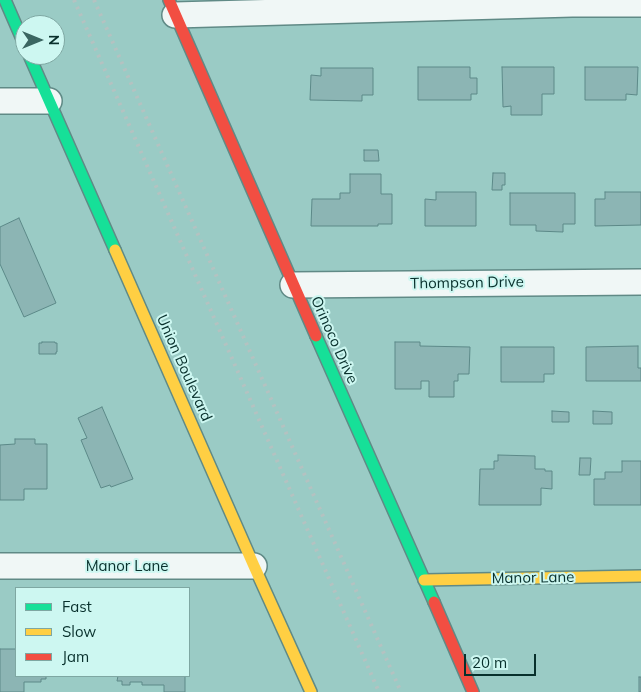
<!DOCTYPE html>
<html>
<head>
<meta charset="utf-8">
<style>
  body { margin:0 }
  #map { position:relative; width:641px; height:692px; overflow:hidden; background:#9acbc5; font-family:Mulish,sans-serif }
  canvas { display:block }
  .legend { position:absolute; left:15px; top:587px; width:175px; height:90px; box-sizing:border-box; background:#cdf7f1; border:1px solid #7ea7a2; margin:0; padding:6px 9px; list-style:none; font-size:15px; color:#08302c }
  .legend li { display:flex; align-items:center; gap:10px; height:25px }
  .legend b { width:25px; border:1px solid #7ea7a2 }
  .north { position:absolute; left:15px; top:15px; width:50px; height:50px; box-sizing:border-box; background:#cdf7f1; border:1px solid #7ea7a2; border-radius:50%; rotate:90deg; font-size:14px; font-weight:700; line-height:20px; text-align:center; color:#08302c }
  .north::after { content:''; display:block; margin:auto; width:18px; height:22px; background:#3b6662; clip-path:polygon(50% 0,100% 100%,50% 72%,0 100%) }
  .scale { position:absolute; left:464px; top:654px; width:72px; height:22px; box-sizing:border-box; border:2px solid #08302c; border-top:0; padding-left:6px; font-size:15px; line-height:18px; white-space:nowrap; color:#08302c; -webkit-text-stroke:4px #cdf7f1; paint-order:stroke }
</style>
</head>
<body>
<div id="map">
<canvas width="641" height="692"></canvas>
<ul class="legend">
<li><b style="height:6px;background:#16e098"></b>Fast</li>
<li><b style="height:6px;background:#ffcf43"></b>Slow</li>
<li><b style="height:6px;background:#f24e42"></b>Jam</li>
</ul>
<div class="north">N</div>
<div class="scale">20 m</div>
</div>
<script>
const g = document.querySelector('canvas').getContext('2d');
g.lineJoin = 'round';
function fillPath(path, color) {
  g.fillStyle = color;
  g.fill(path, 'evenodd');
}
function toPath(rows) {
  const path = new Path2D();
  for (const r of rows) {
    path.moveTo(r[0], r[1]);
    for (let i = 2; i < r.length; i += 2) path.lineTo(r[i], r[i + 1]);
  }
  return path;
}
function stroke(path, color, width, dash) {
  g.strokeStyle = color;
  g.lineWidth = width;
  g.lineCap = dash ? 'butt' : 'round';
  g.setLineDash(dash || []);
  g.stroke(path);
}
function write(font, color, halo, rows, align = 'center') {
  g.font = font + ' Mulish,sans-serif';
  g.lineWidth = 4;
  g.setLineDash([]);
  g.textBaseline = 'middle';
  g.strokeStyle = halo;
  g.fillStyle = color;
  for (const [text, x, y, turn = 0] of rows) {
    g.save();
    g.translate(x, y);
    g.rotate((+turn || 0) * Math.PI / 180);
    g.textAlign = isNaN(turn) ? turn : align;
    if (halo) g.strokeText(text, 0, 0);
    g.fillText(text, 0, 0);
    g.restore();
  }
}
const building = toPath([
  [418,67,470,67,470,78,477,78,477,94,471,94,471,100,418,100,418,67],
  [502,67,554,67,554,94,542,94,542,115,511,115,511,106,503,107,502,67],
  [585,67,638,67,637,95,626,94,626,100,585,100,585,67],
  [321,68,373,68,373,95,362,95,362,101,310,100,311,75,321,76,321,68],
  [364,150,378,150,379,161,364,161,364,150],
  [493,173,505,173,505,185,502,185,502,190,492,190,493,173],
  [350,174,381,174,381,194,392,194,392,224,378,224,378,226,311,226,312,199,340,199,340,193,350,193,350,174],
  [436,192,476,192,476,226,425,226,425,199,436,200,436,192],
  [605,192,641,192,641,225,595,226,595,199,605,199,605,192],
  [510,193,575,193,575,224,563,224,563,232,536,231,536,225,510,225,510,193],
  [19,218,56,303,24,317,0,264,0,227,19,218],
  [42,342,55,342,55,343,57,343,57,352,56,352,56,354,39,354,39,343,42,343,42,342],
  [395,342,420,342,420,346,470,347,469,374,458,374,458,381,454,381,454,397,429,397,429,381,421,381,421,389,395,389,395,342],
  [638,346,638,368,641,368,641,381,586,381,586,347,638,346],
  [501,347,554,347,554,374,544,374,544,382,501,382,501,347],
  [102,407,133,479,111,487,110,485,101,488,81,440,87,438,78,418,102,407],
  [552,411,569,412,569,422,552,422,552,411],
  [593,411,612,412,612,424,593,424,593,411],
  [15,439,35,439,35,444,47,444,47,489,24,489,24,500,0,500,0,445,15,444,15,439],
  [498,455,535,456,535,469,545,469,545,471,552,471,552,489,541,488,541,505,479,505,480,469,494,469,494,461,498,461,498,455],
  [580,458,591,458,590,475,579,475,580,458],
  [622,461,641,461,641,505,594,505,594,479,605,479,605,472,622,472,622,461],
  [0,649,16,649,16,676,46,676,46,679,41,679,41,682,24,682,24,692,0,692,0,649],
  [118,676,185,676,185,692,164,692,164,685,142,685,142,682,130,682,130,685,122,685,122,681,117,681,118,676],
  [639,677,641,677,641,692,639,692,639,677]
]);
fillPath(building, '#8cb5b4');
stroke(building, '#5c8988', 1);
const street = toPath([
  [175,15,572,4,641,4],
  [0,101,49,101],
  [293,285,641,282],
  [0,566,254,566]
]);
const fast = toPath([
  [5,0,25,46],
  [29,55,115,250],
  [316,336,434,602]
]);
const slow = toPath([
  [115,250,254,566,311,692],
  [424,580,641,576]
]);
const jam = toPath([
  [169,0,316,336],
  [434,602,473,692]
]);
stroke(street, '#608a86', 28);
stroke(fast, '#608a86', 14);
stroke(slow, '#608a86', 14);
stroke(jam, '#608a86', 14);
stroke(street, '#f0f7f6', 25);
stroke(fast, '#16e098', 11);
stroke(slow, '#ffcf43', 11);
stroke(jam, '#f24e42', 11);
stroke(toPath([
  [74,0,379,692],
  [94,0,401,692]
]), '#b4c2c1', 4, [2.5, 5]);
write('15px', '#08302c', '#cdf7f1', [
  ["Thompson Drive",467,283,-1],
  ["Orinoco Drive",334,340,66],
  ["Union Boulevard",184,368,66],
  ["Manor Lane",127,566],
  ["Manor Lane",533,578,-1]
]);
</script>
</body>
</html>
